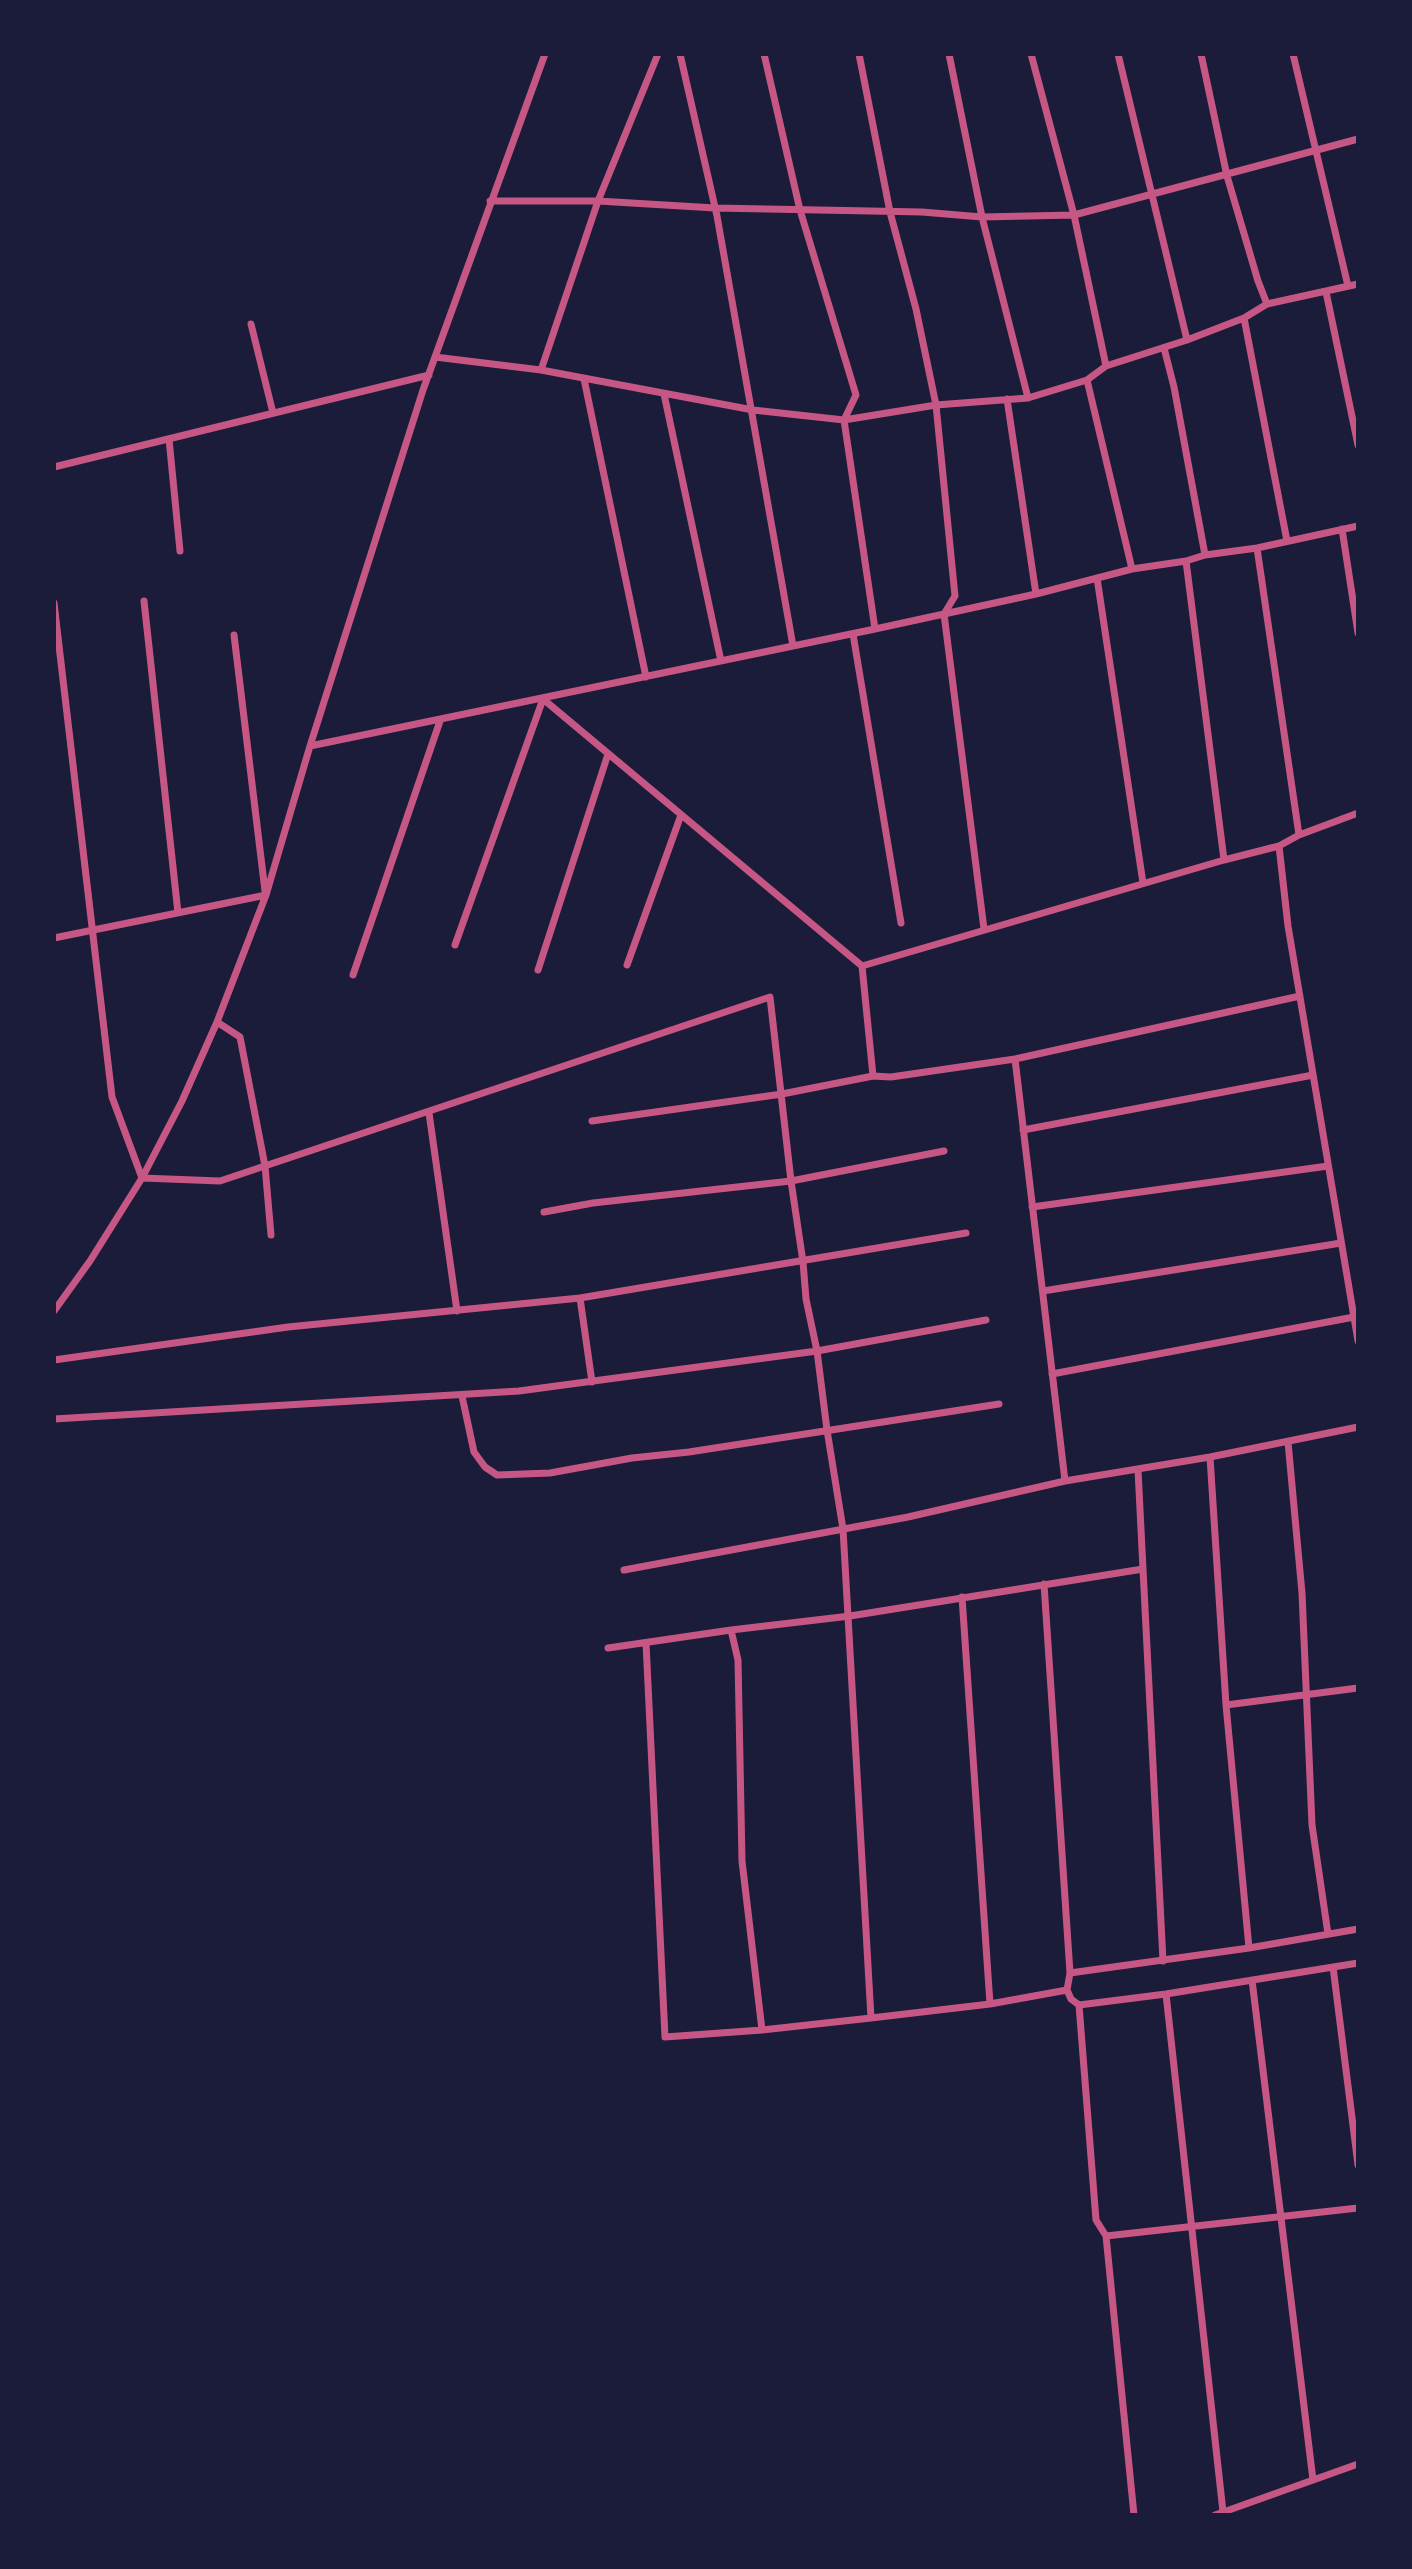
<!DOCTYPE html>
<html>
<head>
<meta charset="utf-8">
<style>
  body { margin:0 }
  #map { position:relative; width:1412px; height:2569px; overflow:hidden; background:#1b1b3a; font-family:"Crimson Pro",serif }
  canvas { display:block }
  .frame { position:absolute; inset:0; border:56px solid #1b1b3a; pointer-events:none }
</style>
</head>
<body>
<div id="map">
<canvas width="1412" height="2569"></canvas>
<div class="frame"></div>
</div>
<script>
const g = document.querySelector('canvas').getContext('2d');
g.lineJoin = 'round';
function toPath(rows) {
  const path = new Path2D();
  for (const r of rows) {
    path.moveTo(r[0], r[1]);
    for (let i = 2; i < r.length; i += 2) path.lineTo(r[i], r[i + 1]);
  }
  return path;
}
function stroke(path, color, width, dash) {
  g.strokeStyle = color;
  g.lineWidth = width;
  g.lineCap = dash ? 'butt' : 'round';
  g.setLineDash(dash || []);
  g.stroke(path);
}
stroke(toPath([
  [545,54,423,390,310,746,875,629,1036,594,1132,569,1186,561,1205,555,1257,548,1358,526],
  [680,54,717,216,793,646],
  [764,54,800,210,856,395,844,420,875,629],
  [859,54,890,212,916,309,936,405,955,596,944,614,984,929],
  [949,54,982,217,1028,398],
  [1031,54,1074,215,1106,366],
  [1118,54,1187,340],
  [1201,54,1227,176,1258,281,1267,304],
  [1293,54,1348,286],
  [490,201,598,201,715,208,922,212,982,217,1074,215,1358,139],
  [1326,292,1358,445],
  [1244,318,1287,541],
  [251,324,273,413],
  [1164,348,1174,387,1205,555],
  [435,357,541,370,753,410,844,420,936,405,1028,398,1087,380,1106,366,1187,340,1244,318,1267,304,1358,284],
  [541,370,598,201,658,54],
  [584,379,646,677],
  [1087,380,1132,569],
  [664,394,721,661],
  [1007,399,1036,594],
  [169,439,180,551],
  [54,467,429,375],
  [1342,529,1358,633],
  [1257,548,1299,835],
  [1186,561,1224,860],
  [1097,578,1143,883],
  [144,601,178,913],
  [54,603,112,1097,142,1178,182,1101,217,1022,266,895,310,746],
  [853,634,901,923],
  [234,635,265,891],
  [1358,813,1299,835,1279,846,1288,926,1358,1341],
  [54,938,266,895],
  [455,945,543,699,862,966,873,1076],
  [627,965,681,815],
  [862,966,1224,860,1279,846],
  [538,970,608,754],
  [353,975,440,721],
  [217,1022,240,1037,265,1166,271,1235],
  [1015,1059,1065,1481],
  [429,1113,457,1311],
  [592,1121,782,1094,873,1076,891,1077,1015,1059,1300,996],
  [1023,1130,1313,1075],
  [1032,1207,1328,1166],
  [544,1212,593,1203,791,1181,944,1151],
  [1043,1291,1341,1243],
  [580,1298,966,1233],
  [54,1311,90,1261,142,1178,220,1181,770,997,791,1181,803,1262,806,1299,817,1351,519,1391,54,1419],
  [54,1360,288,1327,580,1298,592,1382],
  [1052,1374,1354,1317],
  [462,1396,474,1452,485,1467,497,1475,550,1473,632,1458,689,1452,999,1404],
  [1288,1442,1302,1593,1312,1825,1328,1934],
  [1210,1457,1226,1705,1249,1948],
  [1143,1569,1163,1961],
  [624,1570,908,1517,1065,1481,1210,1457,1358,1427],
  [1044,1584,1070,1973,1067,1990,1071,1999,1079,2005,1166,1994,1358,1963],
  [962,1597,990,2004],
  [731,1630,738,1660,742,1861,762,2030],
  [646,1643,665,2037,762,2030,871,2018,990,2004,1067,1990],
  [608,1648,731,1630,850,1616,1143,1569,1138,1470],
  [1226,1705,1358,1688],
  [1333,1967,1358,2165],
  [1070,1973,1249,1948,1358,1929],
  [1252,1980,1313,2480],
  [1166,1994,1223,2512],
  [1079,2005,1096,2220,1106,2236,1134,2515],
  [871,2018,843,1529,827,1430,817,1351,986,1320],
  [1106,2236,1358,2208],
  [1215,2515,1358,2464]
]), '#c65784', 7);
</script>
</body>
</html>
